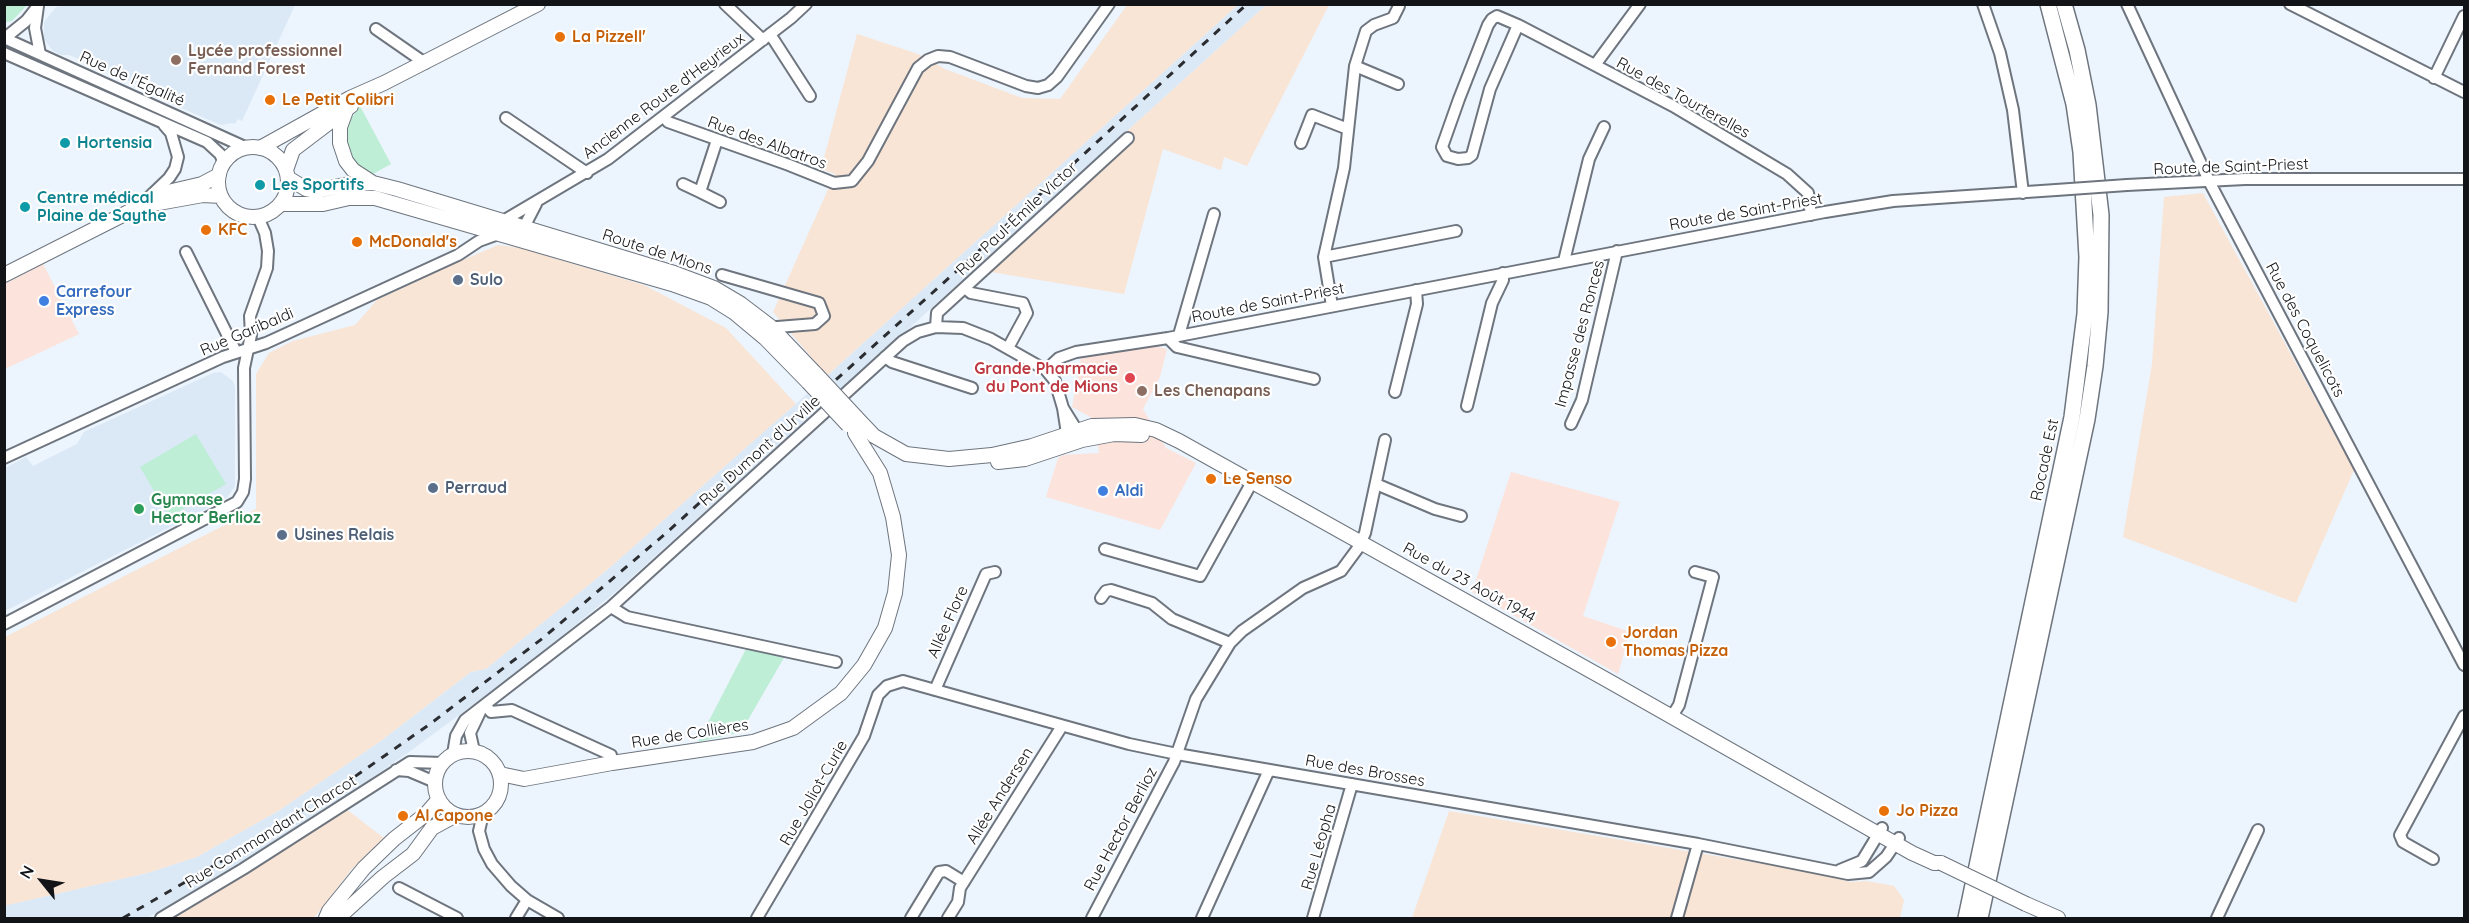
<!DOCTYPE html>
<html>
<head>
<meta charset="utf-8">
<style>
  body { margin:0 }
  #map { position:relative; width:2469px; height:923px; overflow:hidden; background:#ecf4fd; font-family:Quicksand,sans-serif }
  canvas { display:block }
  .frame { position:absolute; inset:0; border:6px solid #121417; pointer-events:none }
  .north { position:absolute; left:12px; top:851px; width:60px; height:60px; -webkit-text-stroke:4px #fff; paint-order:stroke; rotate:300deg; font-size:16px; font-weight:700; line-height:24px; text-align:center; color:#121417 }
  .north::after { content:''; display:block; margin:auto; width:21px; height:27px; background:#121417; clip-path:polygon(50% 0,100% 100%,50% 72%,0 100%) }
</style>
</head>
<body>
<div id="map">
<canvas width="2469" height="923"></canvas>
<div class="frame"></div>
<div class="north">N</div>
</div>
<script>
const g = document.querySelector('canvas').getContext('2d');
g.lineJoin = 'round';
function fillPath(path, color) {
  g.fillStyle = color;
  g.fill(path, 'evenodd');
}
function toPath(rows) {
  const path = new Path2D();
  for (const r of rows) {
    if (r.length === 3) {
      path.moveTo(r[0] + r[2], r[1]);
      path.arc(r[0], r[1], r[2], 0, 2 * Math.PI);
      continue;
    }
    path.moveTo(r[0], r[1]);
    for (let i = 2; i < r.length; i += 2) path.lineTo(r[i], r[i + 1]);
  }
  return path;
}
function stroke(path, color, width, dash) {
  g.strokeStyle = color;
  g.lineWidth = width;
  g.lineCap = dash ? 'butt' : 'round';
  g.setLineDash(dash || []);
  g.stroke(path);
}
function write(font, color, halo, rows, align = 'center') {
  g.font = font + ' Quicksand,sans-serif';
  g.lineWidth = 4.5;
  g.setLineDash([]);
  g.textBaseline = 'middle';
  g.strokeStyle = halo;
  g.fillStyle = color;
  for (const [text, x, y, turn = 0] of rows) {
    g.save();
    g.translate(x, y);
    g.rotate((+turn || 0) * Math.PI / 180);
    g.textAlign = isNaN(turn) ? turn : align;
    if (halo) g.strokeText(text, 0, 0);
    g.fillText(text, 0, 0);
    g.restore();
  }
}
fillPath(toPath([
  [43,264,79,334,5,369,5,284],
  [1154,346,1167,349,1160,377,1143,409,1166,448,1196,463,1160,530,1046,497,1058,458,1063,455,1099,453,1094,419,1072,407,1081,358],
  [1511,472,1620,502,1583,616,1630,632,1618,674,1472,592]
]), '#fce3db');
fillPath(toPath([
  [1127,5,1238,5,827,376,773,312,835,174,821,169,857,34,918,54,945,69,1022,98,1060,99],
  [1266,5,1329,5,1247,166,1224,157,1221,170,1163,149,1124,294,991,272,982,262],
  [2203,193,2354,470,2296,603,2123,537,2152,364,2164,197],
  [498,245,520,248,644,285,726,328,796,404,606,571,486,669,471,672,381,741,280,810,197,857,148,873,5,906,5,637,256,509,256,374,269,353,293,341,355,325,377,300,449,266],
  [346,809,384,838,351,870,314,918,175,918],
  [1449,811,1823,874,1850,882,1867,881,1894,886,1904,900,1900,918,1412,918]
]), '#f9e5d6');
fillPath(toPath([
  [69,5,69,4,295,5,242,121,238,119,235,124,232,123,221,125,167,102,156,93,69,55,61,55,53,51,44,39,44,22,56,7],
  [1238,5,1266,5,841,390,827,376],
  [221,372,233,381,235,387,235,486,227,498,5,611,5,468,26,457,33,466,77,444,84,432,213,373],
  [807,394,820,408,612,595,524,667,409,752,300,828,147,918,5,918,5,906,8,905,148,873,197,857,280,810,381,741,471,672,486,669,606,571]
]), '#dbe9f7');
fillPath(toPath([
  [5,4,27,4,27,5,12,21,5,22],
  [360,106,391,164,373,174,359,166,352,159,346,143,348,123],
  [196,434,226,484,169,517,140,467],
  [747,647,785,656,741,732,698,742]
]), '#beeed6');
const minor = toPath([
  [725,4,763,40],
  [1983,4,2000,53,2013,110,2023,193],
  [2127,4,2211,185,2464,665],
  [2290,4,2464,92],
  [38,6,35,28,40,54],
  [1518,25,1490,89,1472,155,1468,158,1458,159,1447,156,1442,147,1459,99,1488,25,1492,19,1497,16,1518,25,1673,106,1787,174,1808,193,1811,215],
  [376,29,425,63],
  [770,34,810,96],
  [4,38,247,148],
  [5,38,26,21,37,7],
  [4,53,207,142,220,154,224,163],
  [1595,65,1640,4],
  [1355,66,1398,84],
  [2434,78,2464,16],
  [664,117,668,122,789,165,834,183,852,181,868,161,918,68,928,60,938,56,950,57,1026,86,1038,88,1048,85,1057,77,1109,4],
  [506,118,587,173],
  [717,140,700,192,720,202],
  [1301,143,1312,115,1348,129],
  [683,184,700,192],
  [2127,185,2245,179,2464,179],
  [147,199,169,178,175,169,178,157,171,133,164,125],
  [503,221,608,159,791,18,806,4],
  [521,233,536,204],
  [186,252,236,352],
  [1324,257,1456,231],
  [1564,261,1589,159,1604,127],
  [722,275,819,303,824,316,815,324,765,328],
  [965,288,971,293,1023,303,1027,313,1008,348],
  [1332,306,1324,257,1344,168,1355,66,1366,31,1374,25,1393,18,1399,6],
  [936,327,937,313,1128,138],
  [1179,335,1214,214],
  [1168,338,1177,347,1314,379],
  [885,357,892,362,972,388],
  [1046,370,1059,358,1076,352,1168,338,1825,212,1893,201,2056,190],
  [1395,392,1417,304,1416,290],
  [1467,406,1492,303,1503,280,1503,273],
  [1063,408,1081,437],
  [1571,424,1582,400,1617,251],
  [4,458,223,357,266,343,458,255,479,241,501,233],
  [1376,484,1435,509,1461,516],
  [1105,549,1200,576,1252,482],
  [1101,598,1106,591,1111,590,1152,603,1172,619,1230,643],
  [611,607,627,617,836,662],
  [4,624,237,502,243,492,245,479,244,368,251,335,250,316,267,268,268,251,265,233,258,217],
  [935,690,986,574,995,572],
  [486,706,491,712,512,710,611,755,612,763],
  [1672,716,1679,705,1713,577,1695,572],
  [474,751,470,733,480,712],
  [453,754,456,736,465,720,611,607,903,341,918,332,936,327,963,328,991,339,1046,370,1055,381,1063,408,1068,440],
  [396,770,409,771,435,782],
  [483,814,479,831,484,849,492,864,511,886,527,900,558,918],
  [2433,859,2403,842,2400,835,2464,716],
  [1840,870,1862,861,1882,828],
  [399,888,457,918],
  [161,918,243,869,410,762,443,763],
  [516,918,527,900],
  [757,918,864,736,878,695,887,686,903,681,1129,744,1177,754,1698,844,1848,874,1869,872,1886,857,1899,838],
  [911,918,939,872,946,871,964,882],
  [948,918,958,902,960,888,1062,726],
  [1092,918,1174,762,1196,699,1230,643,1242,631,1303,588,1341,571,1358,548,1365,533,1385,440],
  [1202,918,1269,770],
  [1313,918,1352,784],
  [1677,918,1698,844],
  [2217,918,2258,830]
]);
const major = toPath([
  [347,108,340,127,340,143,346,161,353,170,373,183],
  [253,182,35],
  [260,148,350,98,384,83,538,4],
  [286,170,293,150,351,106],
  [288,178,306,189,317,191,344,185,373,183,397,189,674,273,714,288,741,304,770,326,816,374],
  [153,204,203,195,221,196],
  [280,204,323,204,349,198,375,198,672,284,711,298,735,313,765,338,808,382],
  [4,275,168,192,202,184,219,175],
  [856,417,874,436,906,454,949,459,992,455,1032,446,1092,426,1135,425,1156,430,1179,441,1607,680,1912,853,1934,863,1941,863],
  [998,462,1025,459,1082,440,1114,434,1142,435],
  [468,784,33],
  [500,774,524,779,612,763,753,742,793,728,841,693,864,665,885,628,895,593,899,555,893,517,880,473,855,433],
  [2026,904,2058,918],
  [326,918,329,911,364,868,394,839,426,814,439,799],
  [338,918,383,877,413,854,432,828,456,815]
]);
const highway = toPath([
  [1966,918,2072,417,2085,314,2087,257,2081,152,2074,104,2048,4],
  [1980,918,2087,419,2095,366,2100,312,2101,215,2088,105,2077,50,2064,4]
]);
stroke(minor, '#6e757e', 14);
stroke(major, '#6e757e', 16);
stroke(highway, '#6e757e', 18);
stroke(minor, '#fff', 10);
stroke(major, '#fff', 14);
stroke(highway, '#fff', 15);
stroke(toPath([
  [123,918,220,862,350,780,430,724,543,638,665,534,971,258,1247,4]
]), '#2b2d31', 3, [8, 8]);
const minorBridge = toPath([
  [2056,190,2127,185]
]);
const majorBridge = toPath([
  [816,374,856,417],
  [808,382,848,425],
  [1941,863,2026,904]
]);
stroke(minorBridge, '#6e757e', 14, []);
stroke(majorBridge, '#6e757e', 16, []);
stroke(minorBridge, '#fff', 10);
stroke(majorBridge, '#fff', 14);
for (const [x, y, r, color] of [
  [560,37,6,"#e8710a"],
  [176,60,6,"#8d6e63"],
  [270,100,6,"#e8710a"],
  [65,143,6,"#0f9aa8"],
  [260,185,6,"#0f9aa8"],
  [25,207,6,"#0f9aa8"],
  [206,230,6,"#e8710a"],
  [357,242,6,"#e8710a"],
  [458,280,6,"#5c6f8a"],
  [44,301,6,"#3f7fe0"],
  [1130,378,6,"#e0444e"],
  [1142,391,6,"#8d6e63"],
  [1211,479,6,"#e8710a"],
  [433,488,6,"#5c6f8a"],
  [1103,491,6,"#3f7fe0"],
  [139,509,6,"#2e9e5b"],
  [282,535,6,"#5c6f8a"],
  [1611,642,6,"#e8710a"],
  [1884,811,6,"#e8710a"],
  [403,816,6,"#e8710a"]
]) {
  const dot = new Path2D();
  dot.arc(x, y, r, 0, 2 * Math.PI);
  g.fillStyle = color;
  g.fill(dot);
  stroke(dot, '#fff', 2);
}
write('bold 16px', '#c56008', '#fff', [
  ["La Pizzell'",572,37],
  ["Le Petit Colibri",282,100],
  ["KFC",218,230],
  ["McDonald's",369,242],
  ["Le Senso",1223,479],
  ["Jordan",1623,633],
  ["Thomas Pizza",1623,651],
  ["Jo Pizza",1896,811],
  ["Al Capone",415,816]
], 'left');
write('bold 16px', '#785e54', '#fff', [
  ["Lycée professionnel",188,51],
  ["Fernand Forest",188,69],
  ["Les Chenapans",1154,391]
], 'left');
write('16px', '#121417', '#fff', [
  ["Rue de l'Égalité",132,79,24],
  ["Ancienne Route d'Heyrieux",664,96,-37],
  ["Rue des Tourterelles",1683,98,29],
  ["Rue des Albatros",767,143,20],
  ["Route de Saint-Priest",2231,167,-2],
  ["Route de Saint-Priest",1746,212,-10],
  ["Rue Paul-Émile Victor",1017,219,-43],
  ["Route de Mions",657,252,18],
  ["Route de Saint-Priest",1268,303,-11],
  ["Rue des Coquelicots",2305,330,62],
  ["Rue Garibaldi",247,332,-23],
  ["Impasse des Ronces",1580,334,-75],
  ["Rue Dumont d'Urville",760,451,-42],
  ["Rocade Est",2045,460,-78],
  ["Rue du 23 Août 1944",1469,583,29],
  ["Allée Flore",948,622,-66],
  ["Rue de Collières",690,734,-9],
  ["Rue des Brosses",1365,771,10],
  ["Rue Joliot-Curie",814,793,-60],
  ["Allée Andersen",1000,796,-58],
  ["Rue Hector Berlioz",1121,829,-62],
  ["Rue Commandant Charcot",271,832,-32],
  ["Rue Léopha",1319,847,-74]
]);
write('bold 16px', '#0d838f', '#fff', [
  ["Hortensia",77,143],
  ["Les Sportifs",272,185],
  ["Centre médical",37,198],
  ["Plaine de Saythe",37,216]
], 'left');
write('bold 16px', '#4e5e75', '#fff', [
  ["Sulo",470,280],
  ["Perraud",445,488],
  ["Usines Relais",294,535]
], 'left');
write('bold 16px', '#366cbe', '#fff', [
  ["Carrefour",56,292],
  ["Express",56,310],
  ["Aldi",1115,491]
], 'left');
write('bold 16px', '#be3a42', '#fff', [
  ["Grande Pharmacie",1118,369],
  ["du Pont de Mions",1118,387]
], 'right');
write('bold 16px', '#27864d', '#fff', [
  ["Gymnase",151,500],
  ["Hector Berlioz",151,518]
], 'left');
</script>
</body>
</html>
